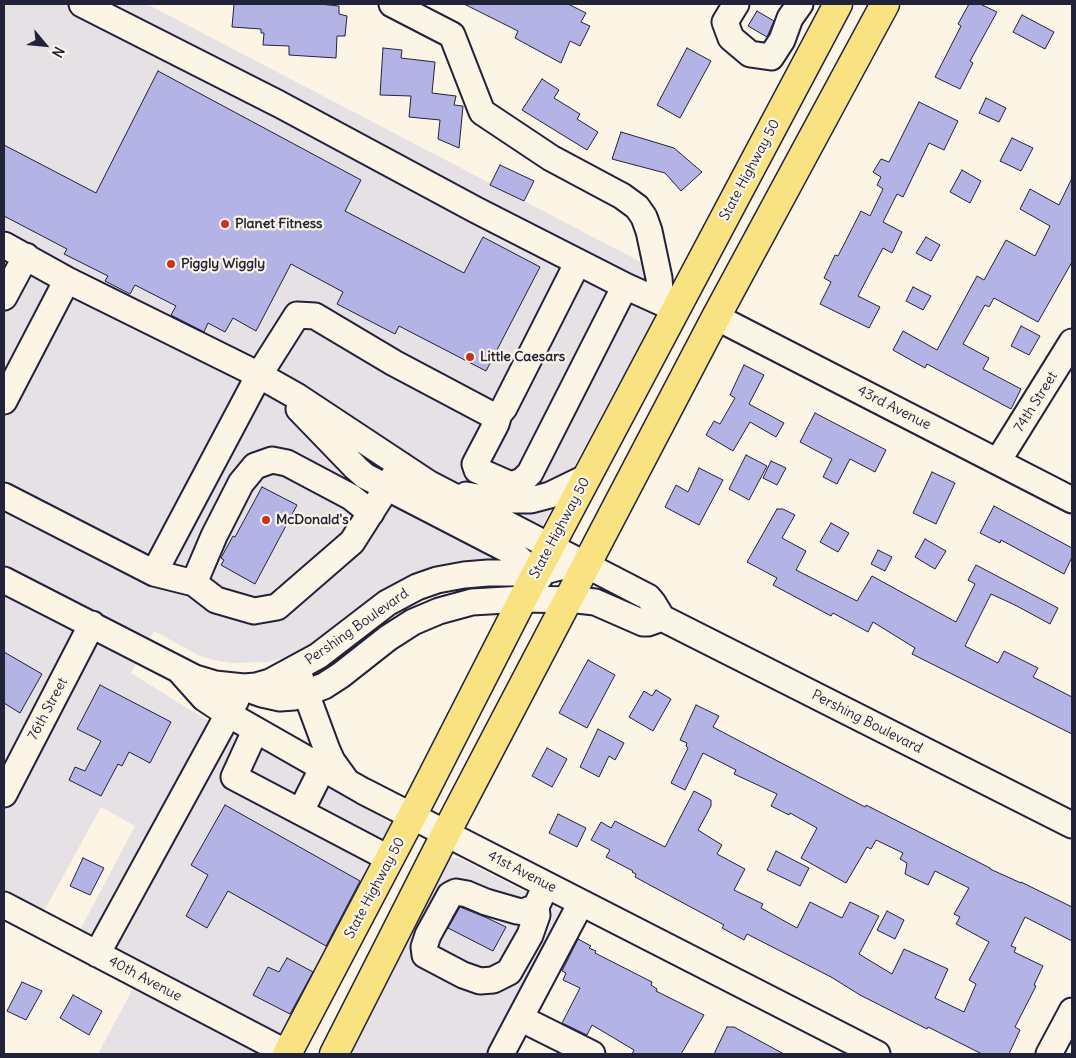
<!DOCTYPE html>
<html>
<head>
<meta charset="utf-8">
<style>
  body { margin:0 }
  #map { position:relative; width:1076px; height:1058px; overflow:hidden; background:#fcf5e5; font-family:Delius,sans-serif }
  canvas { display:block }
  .frame { position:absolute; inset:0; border:5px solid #22223b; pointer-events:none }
  .north { position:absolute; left:20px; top:20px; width:50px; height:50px; -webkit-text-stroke:4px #fcf5e5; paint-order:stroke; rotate:118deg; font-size:14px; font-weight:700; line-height:20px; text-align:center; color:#22223b }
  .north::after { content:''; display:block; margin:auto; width:18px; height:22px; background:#22223b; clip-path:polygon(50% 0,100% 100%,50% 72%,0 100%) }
</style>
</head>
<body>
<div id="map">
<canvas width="1076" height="1058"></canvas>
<div class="frame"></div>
<div class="north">N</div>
</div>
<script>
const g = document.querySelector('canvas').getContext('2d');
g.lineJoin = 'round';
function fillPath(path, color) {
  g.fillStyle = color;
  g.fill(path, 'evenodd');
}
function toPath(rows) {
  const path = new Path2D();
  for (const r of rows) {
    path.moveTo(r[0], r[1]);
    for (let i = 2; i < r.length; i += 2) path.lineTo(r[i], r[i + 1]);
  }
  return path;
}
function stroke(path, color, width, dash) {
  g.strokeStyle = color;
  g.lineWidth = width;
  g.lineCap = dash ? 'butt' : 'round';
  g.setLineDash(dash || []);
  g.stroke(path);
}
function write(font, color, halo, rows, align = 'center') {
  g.font = font + ' Delius,sans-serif';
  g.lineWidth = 4.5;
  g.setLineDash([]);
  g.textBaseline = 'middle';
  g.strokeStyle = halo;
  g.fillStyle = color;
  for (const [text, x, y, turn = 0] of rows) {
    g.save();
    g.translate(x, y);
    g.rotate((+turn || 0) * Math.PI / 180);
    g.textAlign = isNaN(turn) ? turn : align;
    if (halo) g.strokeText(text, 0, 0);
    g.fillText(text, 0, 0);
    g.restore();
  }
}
fillPath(toPath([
  [4,4,147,4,683,284,620,381,522,563,485,564,300,653,268,662,231,663,214,660,200,656,154,631,131,673,192,711,386,820,391,825,393,830,279,1054,98,1054,145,966,79,932,135,826,101,807,43,913,4,893],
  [453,858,459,858,568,914,494,1054,345,1054,444,861]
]), '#e6e1e5');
const building = toPath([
  [234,4,320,4,339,6,339,14,347,16,345,36,337,36,336,58,289,55,289,46,263,45,264,33,261,33,261,29,232,27,234,4],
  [464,4,568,4,586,13,581,22,590,26,580,46,570,41,561,63,515,38,518,31,464,4],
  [969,4,980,4,997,12,970,61,973,63,960,89,935,77,961,26,958,24,969,4],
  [757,11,774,21,767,37,748,26,757,11],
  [1022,15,1054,32,1045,49,1013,32,1022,15],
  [383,48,402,50,401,58,435,62,432,93,456,96,454,105,463,106,459,148,438,139,440,120,409,117,411,96,380,95,383,48],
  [687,48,711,61,680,118,657,105,687,48],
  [158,71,361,180,345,211,464,273,483,237,540,267,486,371,399,326,395,334,337,304,343,292,291,264,256,331,233,318,225,332,208,323,204,332,171,315,176,306,135,285,130,294,105,281,108,276,64,254,67,249,4,216,4,145,96,193,158,71],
  [542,79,559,90,554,98,580,114,577,119,598,132,587,150,522,110,542,79],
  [986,98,1006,108,999,122,979,113,986,98],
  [919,102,958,121,944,150,929,143,903,197,897,194,883,222,902,232,892,253,883,248,858,296,880,307,869,328,820,304,831,282,824,278,835,255,838,256,861,211,870,216,883,189,877,185,881,177,873,172,881,159,889,162,919,102],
  [621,132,674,148,702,172,681,191,665,173,612,159,621,132],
  [1012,138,1033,148,1021,171,1000,161,1012,138],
  [500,165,534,181,524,201,490,185,500,165],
  [962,170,981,181,970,203,950,192,962,170],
  [1072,178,1072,262,1038,322,994,298,989,307,985,305,963,344,989,358,983,369,1021,389,1011,409,927,364,925,368,893,350,903,331,937,350,977,276,984,280,1006,240,1035,256,1050,226,1020,209,1030,189,1059,205,1072,178],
  [926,237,940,245,931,261,916,253,926,237],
  [913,287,931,296,923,310,906,301,913,287],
  [1021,326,1040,336,1029,355,1011,346,1021,326],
  [744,365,764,375,749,404,784,423,776,437,750,422,733,451,706,435,714,421,720,424,735,398,730,395,744,365],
  [815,413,886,450,875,472,850,459,837,484,823,477,832,459,800,442,815,413],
  [746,455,767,466,749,500,729,489,746,455],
  [771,461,786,468,777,485,763,478,771,461],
  [699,468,723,480,699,525,665,507,676,485,688,492,699,468],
  [932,472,955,483,936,524,913,513,932,472],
  [262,487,297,505,255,584,221,565,224,560,221,558,233,536,235,537,262,487],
  [994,506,1072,548,1072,557,1064,574,1001,540,1000,543,980,533,994,506],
  [777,509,783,509,795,515,782,538,806,551,796,570,857,601,872,576,956,622,975,584,968,580,976,565,1058,608,1050,624,1015,605,991,594,965,646,998,663,1004,651,1038,668,1033,677,1072,697,1072,734,912,654,915,648,873,622,868,632,833,613,831,616,773,585,777,578,747,562,777,509],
  [831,523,849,533,838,552,820,542,831,523],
  [925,539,946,551,935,569,915,557,925,539],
  [878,550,892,557,885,571,871,564,878,550],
  [4,652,42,674,20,713,4,703,4,652],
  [588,660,615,675,587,728,559,713,588,660],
  [100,685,171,722,150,763,129,752,122,766,118,764,101,796,69,780,75,767,85,771,101,741,77,729,100,685],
  [656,690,671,699,653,731,629,717,644,691,652,696,656,690],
  [696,705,719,716,713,727,865,807,866,805,990,868,990,869,1021,883,1021,882,1072,907,1072,941,1025,917,1011,946,1016,948,1014,952,1043,966,1034,985,1036,986,1015,1027,1020,1030,1009,1054,982,1054,928,1027,927,1029,860,995,831,977,747,934,744,940,722,928,724,925,635,877,636,874,632,872,633,871,606,857,610,850,591,840,601,822,611,828,615,821,665,847,694,791,711,800,711,806,698,830,722,845,717,854,745,869,734,890,763,904,761,908,797,928,810,902,842,918,850,902,879,916,859,954,892,974,904,949,948,969,935,998,964,1012,976,984,969,980,989,942,956,924,960,917,954,914,969,888,935,871,928,885,905,874,907,863,900,859,903,853,876,840,871,849,867,847,846,883,801,858,817,828,790,813,789,815,771,806,777,794,734,774,736,770,703,753,685,790,671,783,688,748,686,746,687,743,680,740,696,705],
  [598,729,624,743,615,760,609,756,599,777,580,767,598,729],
  [547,748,567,759,552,787,532,776,547,748],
  [225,805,360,881,326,946,228,891,207,928,186,916,208,875,191,865,225,805],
  [558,814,586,828,577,847,549,833,558,814],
  [776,851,809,868,800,886,767,870,776,851],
  [83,858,104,868,90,895,70,886,83,858],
  [460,907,485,917,506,927,493,951,448,928,460,907],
  [887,911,904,920,895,939,877,930,887,911],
  [578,939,591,946,589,948,596,951,595,953,652,982,651,985,657,989,656,991,704,1015,681,1054,632,1054,634,1050,592,1025,587,1035,562,1023,580,988,563,980,566,973,562,971,578,939],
  [287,958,313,972,290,1014,253,995,268,967,279,972,287,958],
  [22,982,42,991,26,1020,7,1011,22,982],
  [73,995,102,1011,89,1035,60,1018,73,995],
  [727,1027,734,1027,784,1054,714,1054,727,1027]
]);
fillPath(building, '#b4b3e5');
stroke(building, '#22223b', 1);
const minor = toPath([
  [82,4,279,104,476,210,625,286,676,309],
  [392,4,452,35,482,112,551,158,622,196,637,207,644,217,649,231,659,278,661,302],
  [736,4,725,22,731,38,750,54,771,57,782,40,790,18,800,4],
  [4,245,67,280,259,375,298,397,428,483,648,597,653,603,662,618,1072,825],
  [4,297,26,256],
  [716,317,1072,500],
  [4,401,67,280],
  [299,409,356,468,365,476,510,551,540,577],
  [499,414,496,424,475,464,477,470,511,485,522,481,530,473,625,286],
  [998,461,1072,342],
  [466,495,495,500,531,500,550,495,587,477],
  [4,496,154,573,194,583,216,600,254,611,277,607,352,542,401,465],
  [154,573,259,375,297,315,315,316,394,363,492,415,499,414,504,408,578,262],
  [4,580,195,678,215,684,244,687,256,686,270,682,318,656,387,603,417,587,437,580,464,575,488,573,536,573,564,566,588,565],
  [194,583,214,536,241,483,255,466,272,460,287,463,351,497,371,513],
  [179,670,204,698,228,714,363,791,877,1054],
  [300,677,327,750,332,761,345,779],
  [245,688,262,694,280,698,294,697,306,693,324,686,341,675,388,638,413,622,439,611,472,602,523,599,577,600,595,602,643,623,648,623,662,618],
  [255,731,234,777,390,859],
  [4,794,92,624],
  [301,811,323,767],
  [4,905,287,1053],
  [536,907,523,912,517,911,486,902,467,894,456,892,450,895,428,935,424,947,425,955,463,975,480,981,493,980,509,972,530,935,537,915,536,907,546,885],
  [97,954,236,700],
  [520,1018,592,1054],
  [501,1054,581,903],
  [1049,1054,1072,1011]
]);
const major = toPath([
  [287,1054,412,816,536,573,838,4],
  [334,1054,446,833,716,317,885,4]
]);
stroke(minor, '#22223b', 29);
stroke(major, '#22223b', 31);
stroke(minor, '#fcf5e5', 25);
stroke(major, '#f8e281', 28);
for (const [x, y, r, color] of [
  [225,224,5,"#c8321e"],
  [171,264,5,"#c8321e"],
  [470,357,5,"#c8321e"],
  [266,520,5,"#c8321e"]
]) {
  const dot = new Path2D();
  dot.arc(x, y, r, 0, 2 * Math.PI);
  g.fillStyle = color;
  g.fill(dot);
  stroke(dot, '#fcf5e5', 2);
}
write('14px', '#22223b', '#fcf5e5', [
  ["State Highway 50",750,170,-62],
  ["74th Street",1036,402,-58],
  ["43rd Avenue",894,408,27],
  ["State Highway 50",560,528,-62],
  ["Pershing Boulevard",357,627,-35],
  ["76th Street",48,709,-62],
  ["Pershing Boulevard",867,722,27],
  ["41st Avenue",522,872,27],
  ["State Highway 50",375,888,-62],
  ["40th Avenue",145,979,28]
]);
write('bold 14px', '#22223b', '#fcf5e5', [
  ["Planet Fitness",235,224],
  ["Piggly Wiggly",181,264],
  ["Little Caesars",480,357],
  ["McDonald's",276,520]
], 'left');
</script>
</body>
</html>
